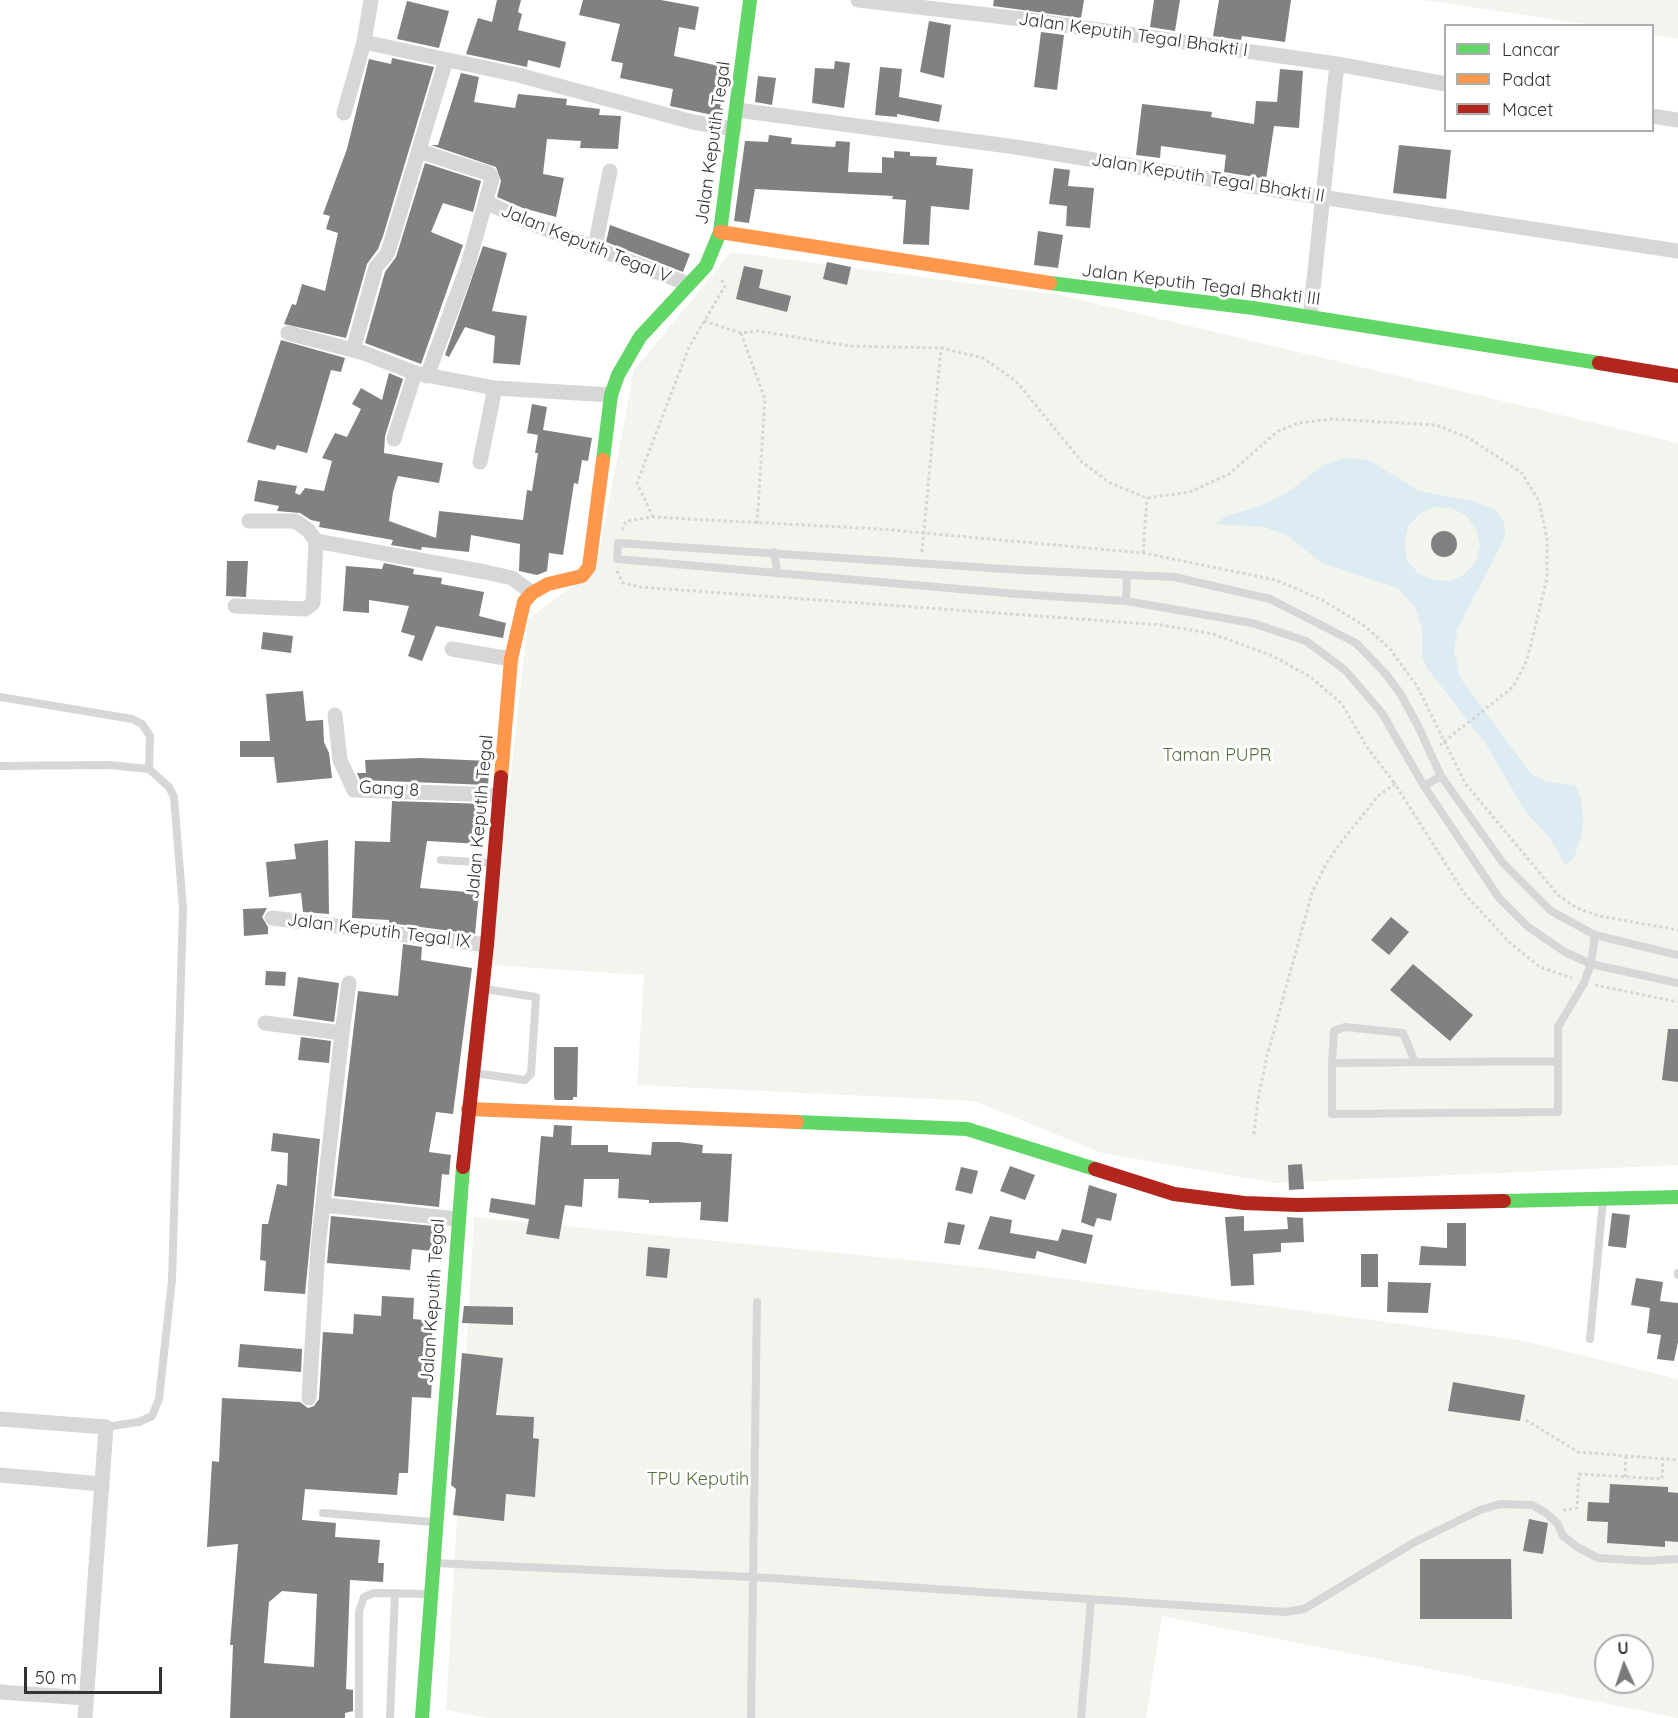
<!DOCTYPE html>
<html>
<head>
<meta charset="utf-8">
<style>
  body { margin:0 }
  #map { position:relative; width:1678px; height:1718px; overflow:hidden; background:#fff; font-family:Quicksand,sans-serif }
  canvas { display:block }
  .legend { position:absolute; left:1444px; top:24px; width:210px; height:108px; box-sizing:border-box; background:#fff; border:2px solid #adadad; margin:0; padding:8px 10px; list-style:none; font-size:18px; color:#333 }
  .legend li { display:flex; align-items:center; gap:12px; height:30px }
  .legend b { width:30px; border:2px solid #adadad }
  .north { position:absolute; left:1594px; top:1634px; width:60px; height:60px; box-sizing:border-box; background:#fff; border:2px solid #adadad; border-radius:50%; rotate:357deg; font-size:16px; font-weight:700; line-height:24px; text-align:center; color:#333 }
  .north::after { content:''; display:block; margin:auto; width:21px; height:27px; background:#7a7a7a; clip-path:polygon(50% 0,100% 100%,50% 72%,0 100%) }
  .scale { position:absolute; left:24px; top:1667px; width:138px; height:27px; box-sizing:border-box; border:3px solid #333; border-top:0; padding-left:8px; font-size:18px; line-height:21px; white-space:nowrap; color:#333; -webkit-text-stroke:4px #fff; paint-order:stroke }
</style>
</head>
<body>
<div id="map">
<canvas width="1678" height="1718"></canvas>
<ul class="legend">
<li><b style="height:8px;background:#63d668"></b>Lancar</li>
<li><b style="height:8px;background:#ff974d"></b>Padat</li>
<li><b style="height:8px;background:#b3261e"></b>Macet</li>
</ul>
<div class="north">U</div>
<div class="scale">50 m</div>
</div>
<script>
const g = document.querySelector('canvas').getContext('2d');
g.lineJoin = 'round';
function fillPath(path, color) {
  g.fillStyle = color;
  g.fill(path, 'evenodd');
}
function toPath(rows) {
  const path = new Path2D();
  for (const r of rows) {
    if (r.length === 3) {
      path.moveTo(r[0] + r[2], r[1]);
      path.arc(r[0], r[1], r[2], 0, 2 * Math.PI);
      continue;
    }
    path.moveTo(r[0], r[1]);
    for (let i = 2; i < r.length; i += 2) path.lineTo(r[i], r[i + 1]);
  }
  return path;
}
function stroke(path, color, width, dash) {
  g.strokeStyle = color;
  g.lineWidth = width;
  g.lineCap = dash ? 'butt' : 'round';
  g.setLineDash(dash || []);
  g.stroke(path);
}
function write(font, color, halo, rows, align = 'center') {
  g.font = font + ' Quicksand,sans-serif';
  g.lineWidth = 6;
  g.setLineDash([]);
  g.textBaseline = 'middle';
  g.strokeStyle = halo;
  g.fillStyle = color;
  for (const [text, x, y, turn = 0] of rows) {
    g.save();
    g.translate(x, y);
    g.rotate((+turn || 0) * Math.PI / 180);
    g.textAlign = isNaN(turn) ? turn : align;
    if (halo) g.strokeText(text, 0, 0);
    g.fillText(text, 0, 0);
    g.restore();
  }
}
fillPath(toPath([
  [1424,0,1678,0,1678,39,1653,35,1652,26,1591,25],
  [731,252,1060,295,1678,443,1678,1165,1275,1183,1102,1153,974,1101,637,1085,644,975,490,965,528,619,596,569,634,370],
  [474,1217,970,1266,1520,1340,1678,1379,1678,1718,1162,1616,1146,1718,488,1718,446,1710],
  [1606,1646,1642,1646,1642,1682,1606,1682]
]), '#f1f5ed');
fillPath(toPath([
  [1345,458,1369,460,1419,491,1473,501,1495,510,1504,522,1505,537,1458,628,1454,651,1461,679,1531,774,1547,782,1575,785,1581,799,1583,820,1581,837,1574,858,1565,865,1550,838,1525,811,1486,744,1427,668,1422,656,1422,629,1415,607,1398,588,1322,563,1287,535,1264,527,1216,524,1226,516,1261,506,1288,492,1325,464],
  [1434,507,1451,508,1466,515,1476,529,1480,545,1476,561,1465,574,1450,581,1433,580,1418,573,1407,560,1404,543,1408,527,1419,514]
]), '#ddebf3');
fillPath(toPath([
  [497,0,521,0,518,12,522,14,518,30,566,42,560,68,528,60,527,67,466,54,478,18,492,22],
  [583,0,661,0,699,7,695,30,679,27,674,56,728,68,720,108,723,109,722,117,670,106,673,89,620,78,623,63,611,61,620,24,579,15],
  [994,0,1084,0,1081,18,993,6],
  [1154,0,1180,0,1175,31,1150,27],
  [1219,0,1291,0,1285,42,1242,36,1241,40,1213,36],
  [407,1,449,11,439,48,397,39],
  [929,21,951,25,944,78,920,72],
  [1041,32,1064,35,1057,90,1034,87],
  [392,58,434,67,383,236,378,249,367,264,346,338,284,324,292,304,296,305,302,284,325,291,338,233,326,229,330,216,323,214,347,149,369,59,391,64],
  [835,61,850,63,844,108,812,103,815,68,834,69],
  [880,67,902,69,899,97,942,105,939,122,897,114,897,117,875,115],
  [1280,69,1303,71,1299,128,1274,126,1266,179,1224,172,1226,155,1161,146,1160,158,1136,155,1142,104,1212,112,1211,117,1254,124,1256,101,1277,102],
  [461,73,479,77,474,102,515,108,518,94,567,99,566,105,600,109,599,115,621,116,618,149,580,148,581,141,547,139,543,174,564,178,556,217,523,208,497,197,501,181,496,167,431,145,438,145],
  [758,76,776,78,772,105,755,102],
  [769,135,792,138,791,144,835,147,836,141,850,142,848,172,882,173,882,157,894,158,894,151,910,152,910,156,937,157,936,165,973,169,969,210,931,206,929,245,903,244,906,200,892,199,893,196,755,189,749,223,734,221,745,141,768,142],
  [1399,145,1451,150,1446,199,1393,193],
  [425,163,481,181,473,212,443,203,431,232,463,245,421,364,365,343,385,272,396,257],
  [1054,168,1070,170,1068,186,1094,188,1090,228,1066,226,1067,206,1049,204],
  [610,225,690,254,683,272,606,242],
  [1038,231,1063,235,1058,268,1034,265],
  [483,246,507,253,492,311,527,316,520,365,493,363,495,336,465,327,449,357,445,355],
  [827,262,851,267,847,285,823,279],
  [744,266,763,270,759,288,791,296,787,312,736,299],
  [281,340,345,358,341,372,331,370,307,453,277,445,275,450,247,442],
  [389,373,403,379,385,436,384,453,443,463,439,483,398,476,393,492,389,521,436,538,439,511,523,520,527,490,532,491,538,453,535,453,538,435,527,433,532,404,547,407,543,430,592,438,588,461,582,460,578,484,574,483,563,555,549,553,547,571,537,575,519,571,520,544,471,535,469,552,422,547,421,550,391,545,393,540,319,527,320,522,311,520,300,513,277,511,279,506,254,501,258,480,297,486,295,493,300,495,305,488,324,491,332,461,322,458,335,433,347,437,361,409,352,404,361,388,382,400],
  [1444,544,13],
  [227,561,248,561,246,597,226,596],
  [384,563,414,569,413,574,442,578,441,584,484,592,479,616,506,623,503,638,436,626,422,661,408,656,415,636,401,632,409,606,369,600,369,613,343,611,346,566,382,569],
  [263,632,293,636,291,653,261,649],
  [303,691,306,721,323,720,324,742,329,753,332,778,277,783,274,757,240,757,240,741,270,741,266,694],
  [420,758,490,761,488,785,360,780,357,773,366,773,365,760],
  [392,801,486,804,485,818,481,818,480,844,427,841,420,888,479,893,475,934,389,923,389,920,352,918,355,841,390,842],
  [328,840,329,914,303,912,301,893,269,897,266,862,296,859,294,844],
  [267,908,262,917,268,927,268,934,244,936,243,909],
  [1391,917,1409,932,1389,955,1371,940],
  [403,944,422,947,421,960,472,968,453,1114,436,1112,429,1152,451,1155,449,1175,442,1174,439,1207,334,1196,358,991,398,996],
  [1413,964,1473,1015,1450,1041,1390,990],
  [266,971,286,972,285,986,265,985],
  [298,977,339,983,334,1022,293,1016],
  [1668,1029,1678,1029,1678,1082,1662,1080],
  [301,1037,331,1041,329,1063,298,1060],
  [554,1047,578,1047,577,1097,573,1097,573,1100,555,1100,554,1097],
  [554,1125,572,1126,571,1145,608,1145,608,1152,651,1155,652,1142,679,1142,703,1145,702,1153,732,1154,728,1222,700,1220,701,1202,649,1203,649,1200,618,1198,619,1179,584,1179,582,1207,565,1205,559,1239,526,1234,529,1219,489,1212,491,1198,535,1205,541,1136,553,1137],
  [273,1133,320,1139,305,1294,264,1291,266,1261,260,1260,262,1224,268,1224,277,1184,287,1186,288,1153,271,1151],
  [1302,1164,1304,1189,1289,1190,1288,1165],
  [1010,1166,1035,1175,1025,1200,1000,1191],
  [961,1167,978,1171,972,1194,955,1190],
  [1089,1185,1117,1194,1111,1221,1097,1218,1094,1227,1081,1222],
  [1612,1213,1630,1215,1626,1248,1608,1246],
  [331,1216,444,1227,440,1252,412,1249,410,1270,327,1263],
  [990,1216,1012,1220,1010,1233,1058,1241,1062,1229,1093,1235,1086,1264,1037,1251,1035,1259,978,1249],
  [1244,1216,1244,1231,1288,1229,1287,1217,1303,1218,1304,1242,1281,1243,1281,1252,1253,1254,1254,1285,1231,1286,1225,1217],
  [948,1222,965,1225,960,1245,944,1243],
  [1447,1223,1466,1223,1466,1266,1419,1265,1421,1246,1447,1248],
  [648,1247,670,1249,667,1278,646,1276],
  [1361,1254,1378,1254,1378,1287,1361,1287],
  [1636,1278,1663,1282,1660,1301,1678,1303,1678,1342,1674,1361,1657,1359,1661,1335,1647,1333,1650,1308,1631,1305],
  [1388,1282,1431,1283,1428,1313,1387,1312],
  [382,1296,414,1298,413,1319,433,1321,430,1358,433,1358,431,1398,412,1397,408,1473,399,1473,397,1495,305,1489,302,1520,336,1523,335,1537,380,1540,378,1563,384,1563,383,1582,350,1580,346,1689,353,1690,353,1711,345,1713,345,1718,230,1718,233,1645,230,1645,238,1544,207,1547,212,1461,219,1462,222,1398,300,1402,308,1408,314,1406,319,1399,323,1332,353,1334,354,1314,381,1316],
  [282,1591,317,1594,314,1667,264,1663,269,1602],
  [464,1306,513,1307,513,1325,462,1323],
  [240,1344,302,1349,301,1372,238,1367],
  [462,1353,503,1358,496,1415,534,1417,533,1438,539,1439,535,1497,506,1494,504,1521,453,1515,456,1489,451,1485],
  [1453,1382,1525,1395,1520,1421,1448,1411],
  [1610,1484,1668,1487,1668,1492,1678,1493,1678,1542,1665,1541,1665,1547,1607,1543,1608,1522,1587,1521,1588,1502,1609,1503],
  [1529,1519,1548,1523,1543,1554,1523,1551],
  [1420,1559,1511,1559,1512,1619,1420,1619]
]), '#818181');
stroke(toPath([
  [704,321,741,333,758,331,849,346,941,348,983,358,1016,381,1082,462,1110,483,1147,498,1190,492,1229,474,1278,431,1298,423,1331,419,1436,425,1469,438,1522,473,1539,501,1547,539,1547,578,1527,660,1513,687,1440,745],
  [741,333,765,399,757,524],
  [653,517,637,483,689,347,725,286,721,279],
  [622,530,626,521,653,517,880,529,1143,553,1276,580,1322,600,1365,626,1390,649,1417,686,1465,783,1558,895,1577,908,1599,916,1678,930],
  [922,552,941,348],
  [1143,553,1147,498],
  [617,571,623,583,640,587,1162,625,1213,634,1273,656,1312,678,1342,704,1367,747,1395,784],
  [1595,985,1678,1002],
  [1254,1134,1258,1099,1267,1056,1312,893,1326,864,1342,841,1379,795,1395,784,1464,893,1509,942,1540,967,1572,978],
  [1526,1420,1578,1452,1678,1460],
  [1625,1477,1626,1456],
  [1563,1510,1577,1508,1579,1474,1662,1479,1663,1459]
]), '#d6d6d6', 3, [3, 3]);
stroke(toPath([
  [774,552,777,571],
  [1126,601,1127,575],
  [0,697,132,719,142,724,150,736,149,769],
  [0,766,109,765,149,769,169,787,174,797,183,909,172,1280,159,1399,152,1416,139,1422,106,1427],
  [1424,786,1441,776],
  [441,860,492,863],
  [1678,955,1595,935,1551,911,1503,863,1441,776,1417,724,1400,693,1385,673,1356,643,1270,599,1174,577,1020,570,618,543,617,559,1017,594,1126,601,1252,623,1306,641,1345,670,1382,713,1424,786,1499,898,1527,926,1565,952,1591,964,1678,983],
  [1557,1061,1332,1063,1332,1114,1558,1112,1558,1027,1584,983,1591,964,1595,935],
  [1332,1063,1334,1031,1345,1027,1403,1033,1415,1062],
  [474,1073,525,1080,531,1074,536,997,485,989],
  [1678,1275,1678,1273],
  [1590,1339,1603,1200],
  [323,1513,433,1522],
  [433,1563,754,1577,1285,1612,1304,1609,1413,1543,1480,1510,1500,1504,1532,1505,1546,1513,1557,1523,1563,1536,1577,1547,1598,1558,1647,1561,1678,1559],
  [359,1718,359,1611,364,1597,374,1593,428,1594],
  [390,1718,395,1593],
  [751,1718,757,1302],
  [1081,1718,1091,1599]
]), '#d7d7d7', 8);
stroke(toPath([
  [858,0,1022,19,1337,64,1446,84],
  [364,42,518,75,693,122,734,129],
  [737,110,1016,147,1288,192,1678,251],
  [344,113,364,42,371,0],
  [1652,116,1678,120],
  [419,151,490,174,492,179,467,268,427,376],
  [486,202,523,220,688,284],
  [595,247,610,171],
  [1310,317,1337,64],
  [288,333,364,353,415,373,495,388,611,395],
  [353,350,376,267,387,254,392,239,446,60],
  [394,439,415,373],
  [480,462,495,388],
  [316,541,485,572,512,578,532,593],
  [235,606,305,609,313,603,316,541,308,530,295,521,249,521],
  [452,649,511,659],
  [335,715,340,760,354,790,500,795],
  [272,918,487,945],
  [265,1023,342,1033,318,1248,309,1398],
  [342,1033,349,983],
  [324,1205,457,1219],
  [0,1419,106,1427,85,1718],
  [0,1475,102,1484],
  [0,1692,86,1698]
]), '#d7d7d7', 15);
stroke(toPath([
  [1050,283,1253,308,1599,363],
  [603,460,611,395,618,375,640,337,706,266,720,232,750,0],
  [797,1122,967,1129,1095,1169],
  [1504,1201,1678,1197],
  [422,1718,463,1167]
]), '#63d668', 14);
stroke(toPath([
  [720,232,1050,283],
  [501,777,511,659,524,602,532,593,548,584,582,576,589,567,603,460],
  [468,1109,797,1122]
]), '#ff974d', 14);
stroke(toPath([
  [1599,363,1678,376],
  [463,1167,487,945,501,777],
  [1095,1169,1174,1194,1244,1203,1297,1205,1504,1201]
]), '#b3261e', 14);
write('18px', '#333', '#fff', [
  ["Jalan Keputih Tegal Bhakti I",1133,35,8],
  ["Jalan Keputih Tegal",713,143,-82],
  ["Jalan Keputih Tegal Bhakti II",1208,178,9],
  ["Jalan Keputih Tegal V",586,244,22],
  ["Jalan Keputih Tegal Bhakti III",1201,285,7],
  ["Gang 8",389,789,3],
  ["Jalan Keputih Tegal",480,817,-85],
  ["Jalan Keputih Tegal IX",379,931,7],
  ["Jalan Keputih Tegal",433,1301,-86]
]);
write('18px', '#56703f', '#fff', [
  ["Taman PUPR",1217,756],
  ["TPU Keputih",698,1480]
]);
</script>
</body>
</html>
